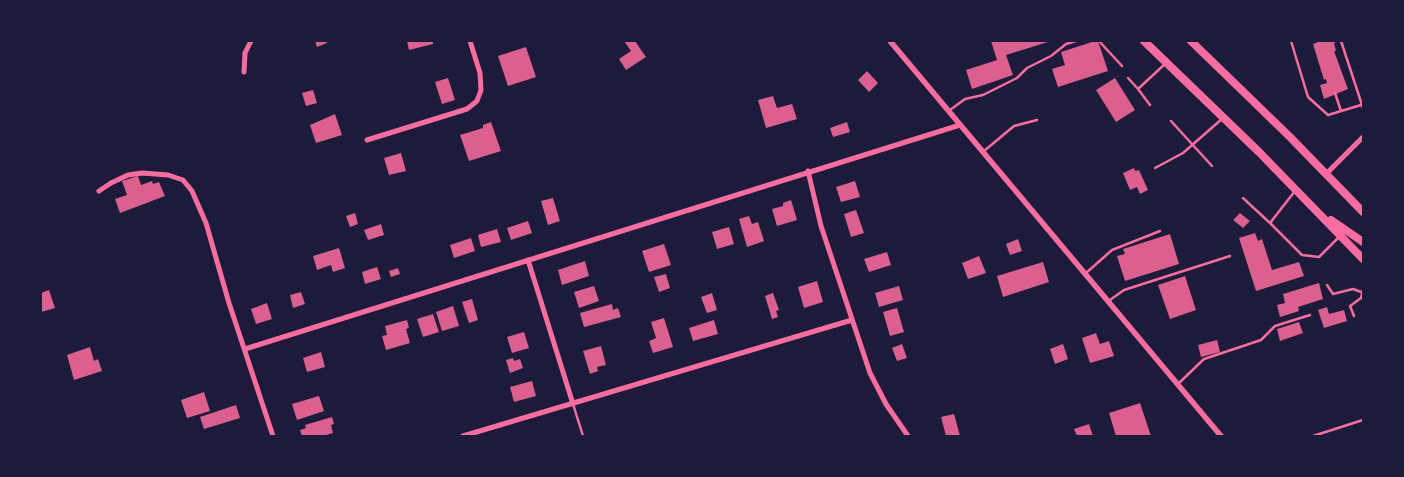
<!DOCTYPE html>
<html>
<head>
<meta charset="utf-8">
<style>
  body { margin:0 }
  #map { position:relative; width:1404px; height:477px; overflow:hidden; background:#1b1b3a; font-family:"Libre Baskerville",serif }
  canvas { display:block }
  .frame { position:absolute; inset:0; border:42px solid #1b1b3a; pointer-events:none }
</style>
</head>
<body>
<div id="map">
<canvas width="1404" height="477"></canvas>
<div class="frame"></div>
</div>
<script>
const g = document.querySelector('canvas').getContext('2d');
g.lineJoin = 'round';
function fillPath(path, color) {
  g.fillStyle = color;
  g.fill(path, 'evenodd');
}
function toPath(rows) {
  const path = new Path2D();
  for (const r of rows) {
    path.moveTo(r[0], r[1]);
    for (let i = 2; i < r.length; i += 2) path.lineTo(r[i], r[i + 1]);
  }
  return path;
}
function stroke(path, color, width, dash) {
  g.strokeStyle = color;
  g.lineWidth = width;
  g.lineCap = dash ? 'butt' : 'round';
  g.setLineDash(dash || []);
  g.stroke(path);
}
fillPath(toPath([
  [315,41,326,41,327,43,317,47],
  [407,41,433,41,433,44,409,50],
  [624,41,635,41,646,57,626,70,619,59,631,51],
  [991,41,1048,41,1048,42,1006,55,1013,75,972,89,966,70,997,60],
  [1095,41,1098,41,1108,71,1058,87,1052,69,1065,65,1061,52],
  [1321,41,1338,41,1334,43,1336,51,1334,51,1348,89,1324,99,1320,85,1327,83,1326,79,1324,80,1313,44],
  [526,47,536,77,508,86,498,56],
  [867,71,878,83,869,92,858,80],
  [448,78,455,100,442,104,435,82],
  [1115,78,1135,110,1116,122,1096,90],
  [313,90,317,103,306,106,302,93],
  [773,96,777,108,792,104,797,119,766,128,758,100],
  [335,114,342,135,316,143,310,125],
  [491,122,501,151,469,161,460,135,483,128,483,125],
  [847,122,850,132,833,137,830,128],
  [401,153,406,171,389,175,384,158],
  [1134,168,1135,171,1139,170,1148,190,1140,194,1137,187,1130,190,1123,173],
  [138,176,141,185,152,181,153,184,159,182,165,196,120,213,115,199,127,195,122,181],
  [855,181,860,197,841,202,836,187],
  [553,198,560,221,548,225,541,201],
  [791,200,797,220,777,226,772,209,783,206,783,203],
  [856,210,864,233,851,237,844,214],
  [355,213,358,224,350,227,346,216],
  [1240,213,1250,221,1243,228,1233,220],
  [749,216,752,224,758,222,764,241,747,247,739,219],
  [528,221,532,233,511,240,507,228],
  [381,224,384,235,368,240,364,230],
  [729,227,734,244,717,249,712,232],
  [497,229,501,242,481,247,478,235],
  [1255,233,1258,241,1262,239,1272,270,1299,262,1304,276,1256,291,1239,238],
  [1170,234,1179,264,1125,281,1117,256,1125,254,1123,249],
  [471,238,475,251,454,258,450,245],
  [1018,239,1022,251,1010,255,1006,244],
  [664,244,671,265,649,272,642,251],
  [339,248,345,268,333,272,331,265,317,270,313,256],
  [887,252,891,265,869,272,864,259],
  [979,256,986,273,968,279,962,263],
  [585,261,589,276,562,285,558,270],
  [1043,262,1049,282,1003,297,997,276],
  [377,267,381,279,365,284,362,272],
  [398,268,400,274,391,277,389,271],
  [666,274,670,288,659,292,654,277],
  [1185,276,1196,310,1170,319,1158,285],
  [817,281,823,302,804,308,798,287],
  [1319,283,1323,299,1298,307,1299,311,1280,317,1277,305,1285,303,1283,294],
  [594,286,599,301,579,308,574,292],
  [899,286,903,300,879,307,875,293],
  [49,290,55,308,41,312,41,293],
  [301,292,305,304,293,308,290,295],
  [712,293,717,310,707,313,701,297],
  [773,293,779,310,776,311,778,317,772,319,765,296],
  [472,299,478,320,469,323,462,302],
  [267,303,272,319,256,324,251,309],
  [612,304,613,310,618,308,621,317,584,327,580,313],
  [453,306,459,326,442,331,436,312],
  [1327,307,1329,314,1344,310,1347,321,1324,328,1318,310],
  [897,308,904,332,890,336,883,312],
  [433,314,439,332,423,337,417,319],
  [664,318,673,347,653,353,649,341,656,338,651,322],
  [407,320,409,328,406,329,410,343,386,350,382,336,387,335,385,326],
  [714,320,718,334,693,341,689,328],
  [1299,322,1303,333,1280,341,1277,329],
  [524,332,529,348,512,353,507,337],
  [1096,333,1100,344,1109,341,1114,356,1090,363,1082,338],
  [1217,340,1220,352,1201,357,1198,345],
  [902,344,907,358,897,361,892,348],
  [1063,344,1068,359,1055,364,1050,349],
  [601,346,606,365,597,367,598,371,590,374,583,351],
  [90,347,94,361,98,359,102,371,74,380,67,355],
  [321,352,325,367,307,372,303,358],
  [513,358,514,361,520,359,523,368,510,373,506,360],
  [532,381,536,396,514,402,510,387],
  [204,392,210,411,187,418,181,400],
  [319,396,324,411,297,420,292,404],
  [1140,403,1151,436,1116,436,1109,413],
  [236,405,240,418,204,429,200,417],
  [954,414,960,436,946,436,941,417],
  [332,417,334,424,331,425,333,433,323,436,302,436,300,430,306,428,305,425],
  [1089,424,1093,436,1077,436,1074,429]
]), '#dd5f8e');
stroke(toPath([
  [1099,41,1122,66],
  [1291,41,1308,97,1328,115,1361,105],
  [1319,41,1319,42],
  [1341,41,1363,108],
  [1128,78,1138,89],
  [1335,93,1341,111],
  [1150,105,1138,89,1166,63],
  [950,110,965,99,983,95,1017,78,1027,68,1051,56,1066,44,1076,41],
  [1171,121,1212,166],
  [984,151,1014,126,1037,120],
  [1155,168,1183,153,1223,118],
  [1295,191,1270,223,1302,255,1319,257,1340,236],
  [1243,198,1270,223],
  [1086,273,1112,250,1160,231],
  [1327,285,1333,294,1353,289,1361,292],
  [1110,300,1124,290,1230,256],
  [1354,316,1350,306,1361,298,1363,290],
  [1179,383,1204,359,1261,340,1275,326,1310,315],
  [573,404,583,436],
  [1313,436,1363,420]
]), '#ff6b9d', 2.5);
stroke(toPath([
  [244,72,245,53,251,41],
  [367,140,467,109,477,101,481,90,480,73,470,41],
  [808,171,821,226,870,373,886,404,908,436],
  [1326,174,1363,137],
  [99,191,111,183,128,175,142,173,168,175,183,180,192,191,206,223,229,303,273,436],
  [528,260,573,404],
  [245,349,960,125],
  [463,436,852,320]
]), '#ff6b9d', 5);
stroke(toPath([
  [890,41,1221,436]
]), '#ff6b9d', 5.5);
stroke(toPath([
  [1144,41,1259,152,1363,259],
  [1191,41,1290,137,1363,212],
  [1331,220,1363,242]
]), '#ff6b9d', 8);
</script>
</body>
</html>
